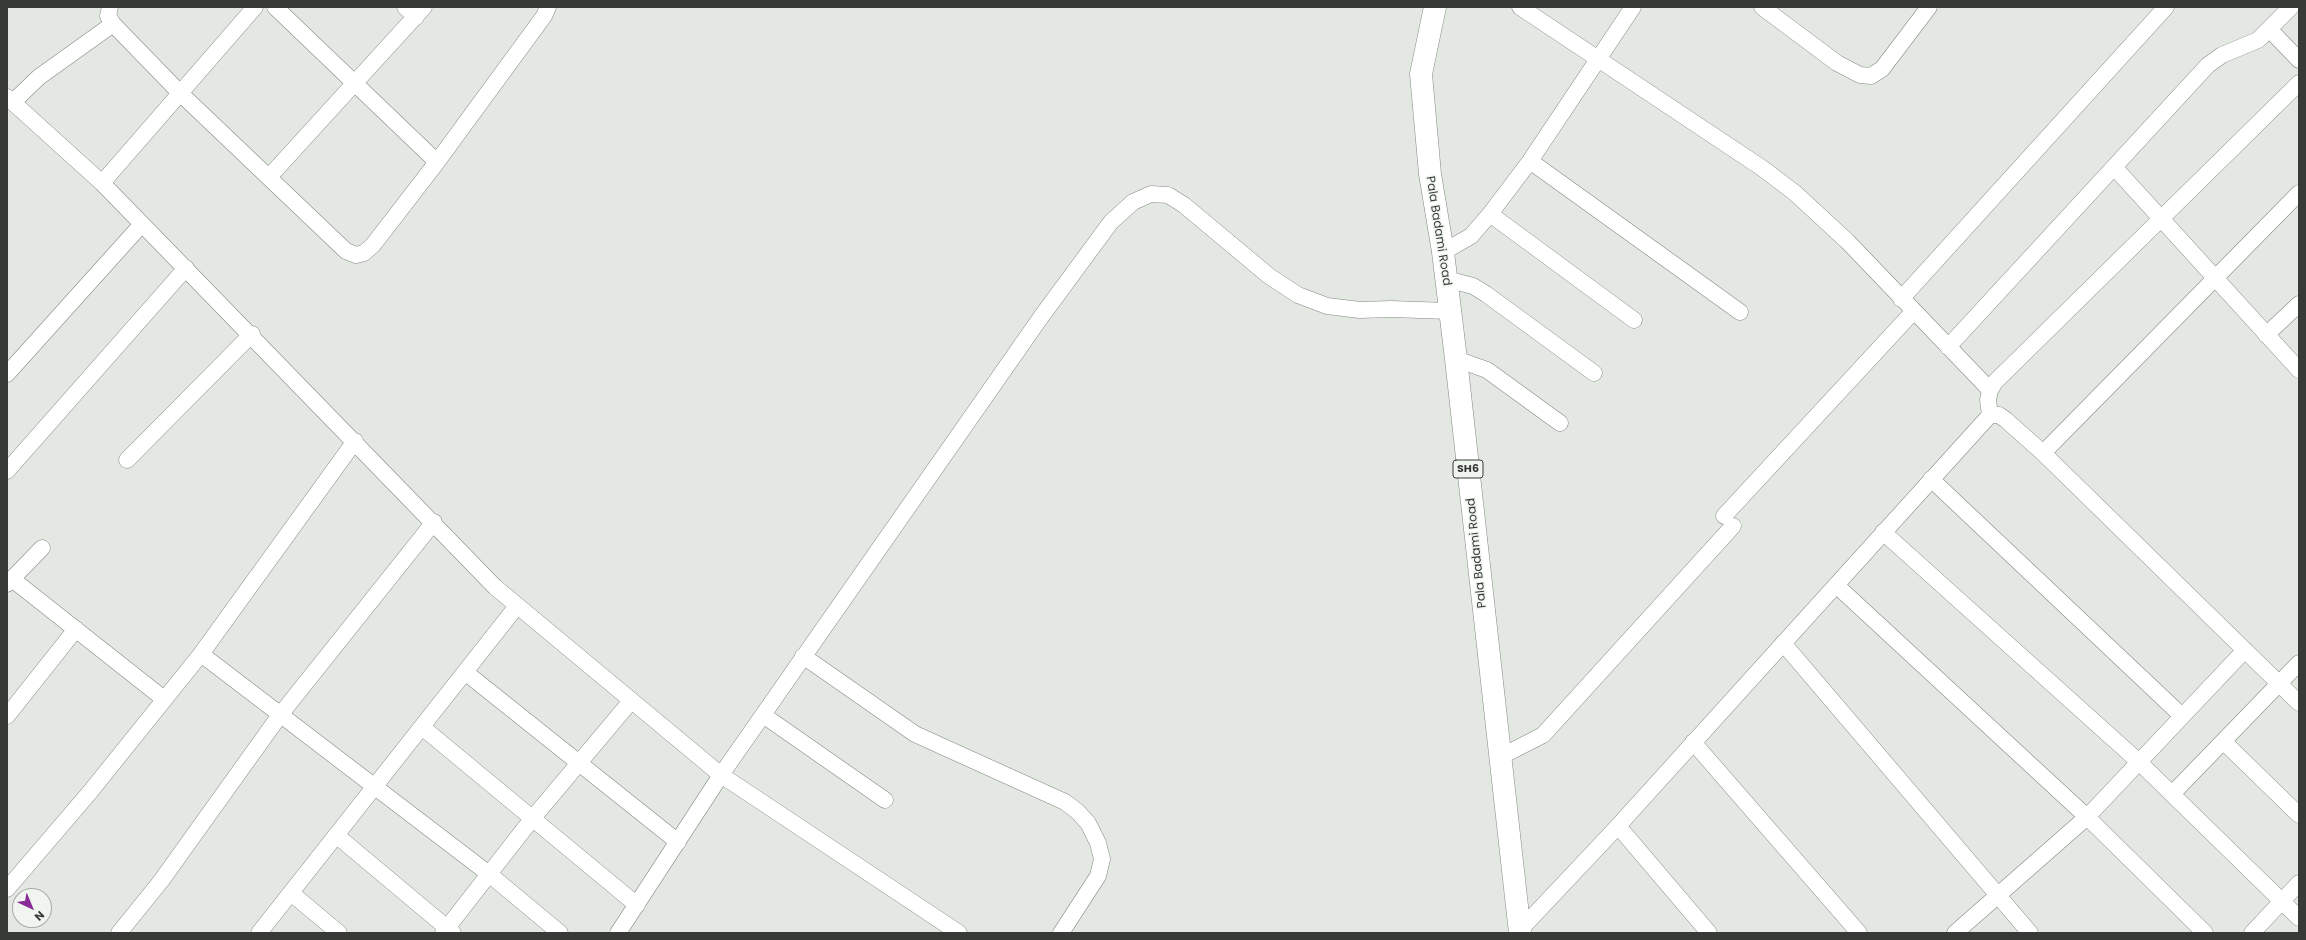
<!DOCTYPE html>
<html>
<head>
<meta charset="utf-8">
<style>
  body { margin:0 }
  #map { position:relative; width:2306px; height:940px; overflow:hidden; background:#e3e9e2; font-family:Poppins,sans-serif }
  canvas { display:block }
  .frame { position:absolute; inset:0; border:8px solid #373a37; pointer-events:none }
  .north { position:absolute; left:12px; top:888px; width:40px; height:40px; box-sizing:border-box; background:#f0f6ef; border:1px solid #a6aba5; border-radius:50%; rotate:136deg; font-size:11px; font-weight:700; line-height:16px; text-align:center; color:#373a37 }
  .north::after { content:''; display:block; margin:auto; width:14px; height:18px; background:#882b96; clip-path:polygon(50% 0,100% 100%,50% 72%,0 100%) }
</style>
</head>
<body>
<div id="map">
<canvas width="2306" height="940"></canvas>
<div class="frame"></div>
<div class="north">N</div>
</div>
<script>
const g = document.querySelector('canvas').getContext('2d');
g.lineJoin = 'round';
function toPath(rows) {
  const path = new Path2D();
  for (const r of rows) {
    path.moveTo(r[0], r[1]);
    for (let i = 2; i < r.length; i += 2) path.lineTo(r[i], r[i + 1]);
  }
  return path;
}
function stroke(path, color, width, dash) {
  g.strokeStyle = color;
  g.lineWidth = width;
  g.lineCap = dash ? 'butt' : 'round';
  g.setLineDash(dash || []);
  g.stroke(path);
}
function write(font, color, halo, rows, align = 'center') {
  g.font = font + ' Poppins,sans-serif';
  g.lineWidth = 3;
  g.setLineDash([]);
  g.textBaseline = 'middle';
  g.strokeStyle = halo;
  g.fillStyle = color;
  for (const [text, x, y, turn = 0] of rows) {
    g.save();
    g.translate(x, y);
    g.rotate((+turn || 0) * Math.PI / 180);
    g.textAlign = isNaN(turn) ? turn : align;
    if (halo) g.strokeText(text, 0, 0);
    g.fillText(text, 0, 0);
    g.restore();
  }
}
const street = toPath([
  [110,7,108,16,113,24,180,93,346,251,356,255,364,253,373,245,437,162,544,16,548,7],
  [275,7,437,162],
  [405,7,416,17],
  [1520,7,1762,168,1795,193,1847,241,1990,390],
  [1762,7,1837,63,1860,75,1871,76,1882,69,1929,7],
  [2270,30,2299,60],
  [7,97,102,183,142,224,495,587,721,775,1041,317,1111,222,1133,202,1151,194,1168,195,1184,205,1269,276,1298,295,1327,306,1360,310,1391,309,1449,311],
  [13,102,39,77,113,24],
  [1530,161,1740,312],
  [2115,168,2299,370],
  [269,177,424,7],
  [102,183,255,7],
  [1490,214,1634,320],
  [1443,252,1471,236,1490,214,1530,161,1633,7],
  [1446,279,1473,286,1486,294,1594,373],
  [1901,299,2166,7],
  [2266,335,2299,304],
  [1948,347,2208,65,2222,55,2258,40,2291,7],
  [1456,359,1487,370,1560,423],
  [7,374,142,224],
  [1990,415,1988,400,1990,390,1995,382,2299,83],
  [2043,453,2299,193],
  [127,460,252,334],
  [7,471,186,268],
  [1931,479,2182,716],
  [1724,516,1913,312],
  [1883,532,2139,762,2299,918],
  [12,579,164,699],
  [7,584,42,548],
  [1836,585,2087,817,2205,933],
  [1783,643,2030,933],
  [201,654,489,874,560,933],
  [803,656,915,734,1065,802,1077,811,1088,823,1098,843,1102,859,1098,876,1061,933],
  [465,672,678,842],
  [763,715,885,800],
  [7,716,76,629],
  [422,727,637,905],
  [1693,742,1859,933],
  [2224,742,2299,815],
  [1500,757,1543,735,1733,526],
  [2172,794,2299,663],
  [1618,826,1709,933],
  [336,835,453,933],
  [7,889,90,792,201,654,355,441],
  [291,893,339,933],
  [1520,930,1618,826,1990,415,1999,415,2006,420,2043,453,2299,703],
  [119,933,161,881,280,715,434,522],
  [259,933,517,606],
  [443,933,532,819,631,701],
  [618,933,721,775,959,933],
  [1955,933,2087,817,2245,650],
  [2252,933,2299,883]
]);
const primary = toPath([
  [1435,7,1421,74,1430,174,1443,252,1456,359,1520,933]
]);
stroke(street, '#838982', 17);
stroke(primary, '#838982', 23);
stroke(street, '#fff', 16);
stroke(primary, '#fff', 22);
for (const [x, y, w] of [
  [1468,469,30]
]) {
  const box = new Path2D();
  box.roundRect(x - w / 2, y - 9, w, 18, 3);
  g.fillStyle = '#f0f6ef';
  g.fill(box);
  stroke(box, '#373a37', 1);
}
write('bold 11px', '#373a37', null, [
  ["SH6",1468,469]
]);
write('12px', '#373a37', '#f0f6ef', [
  ["Pala Badami Road",1438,231,81],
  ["Pala Badami Road",1477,553,-96]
]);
</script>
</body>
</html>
